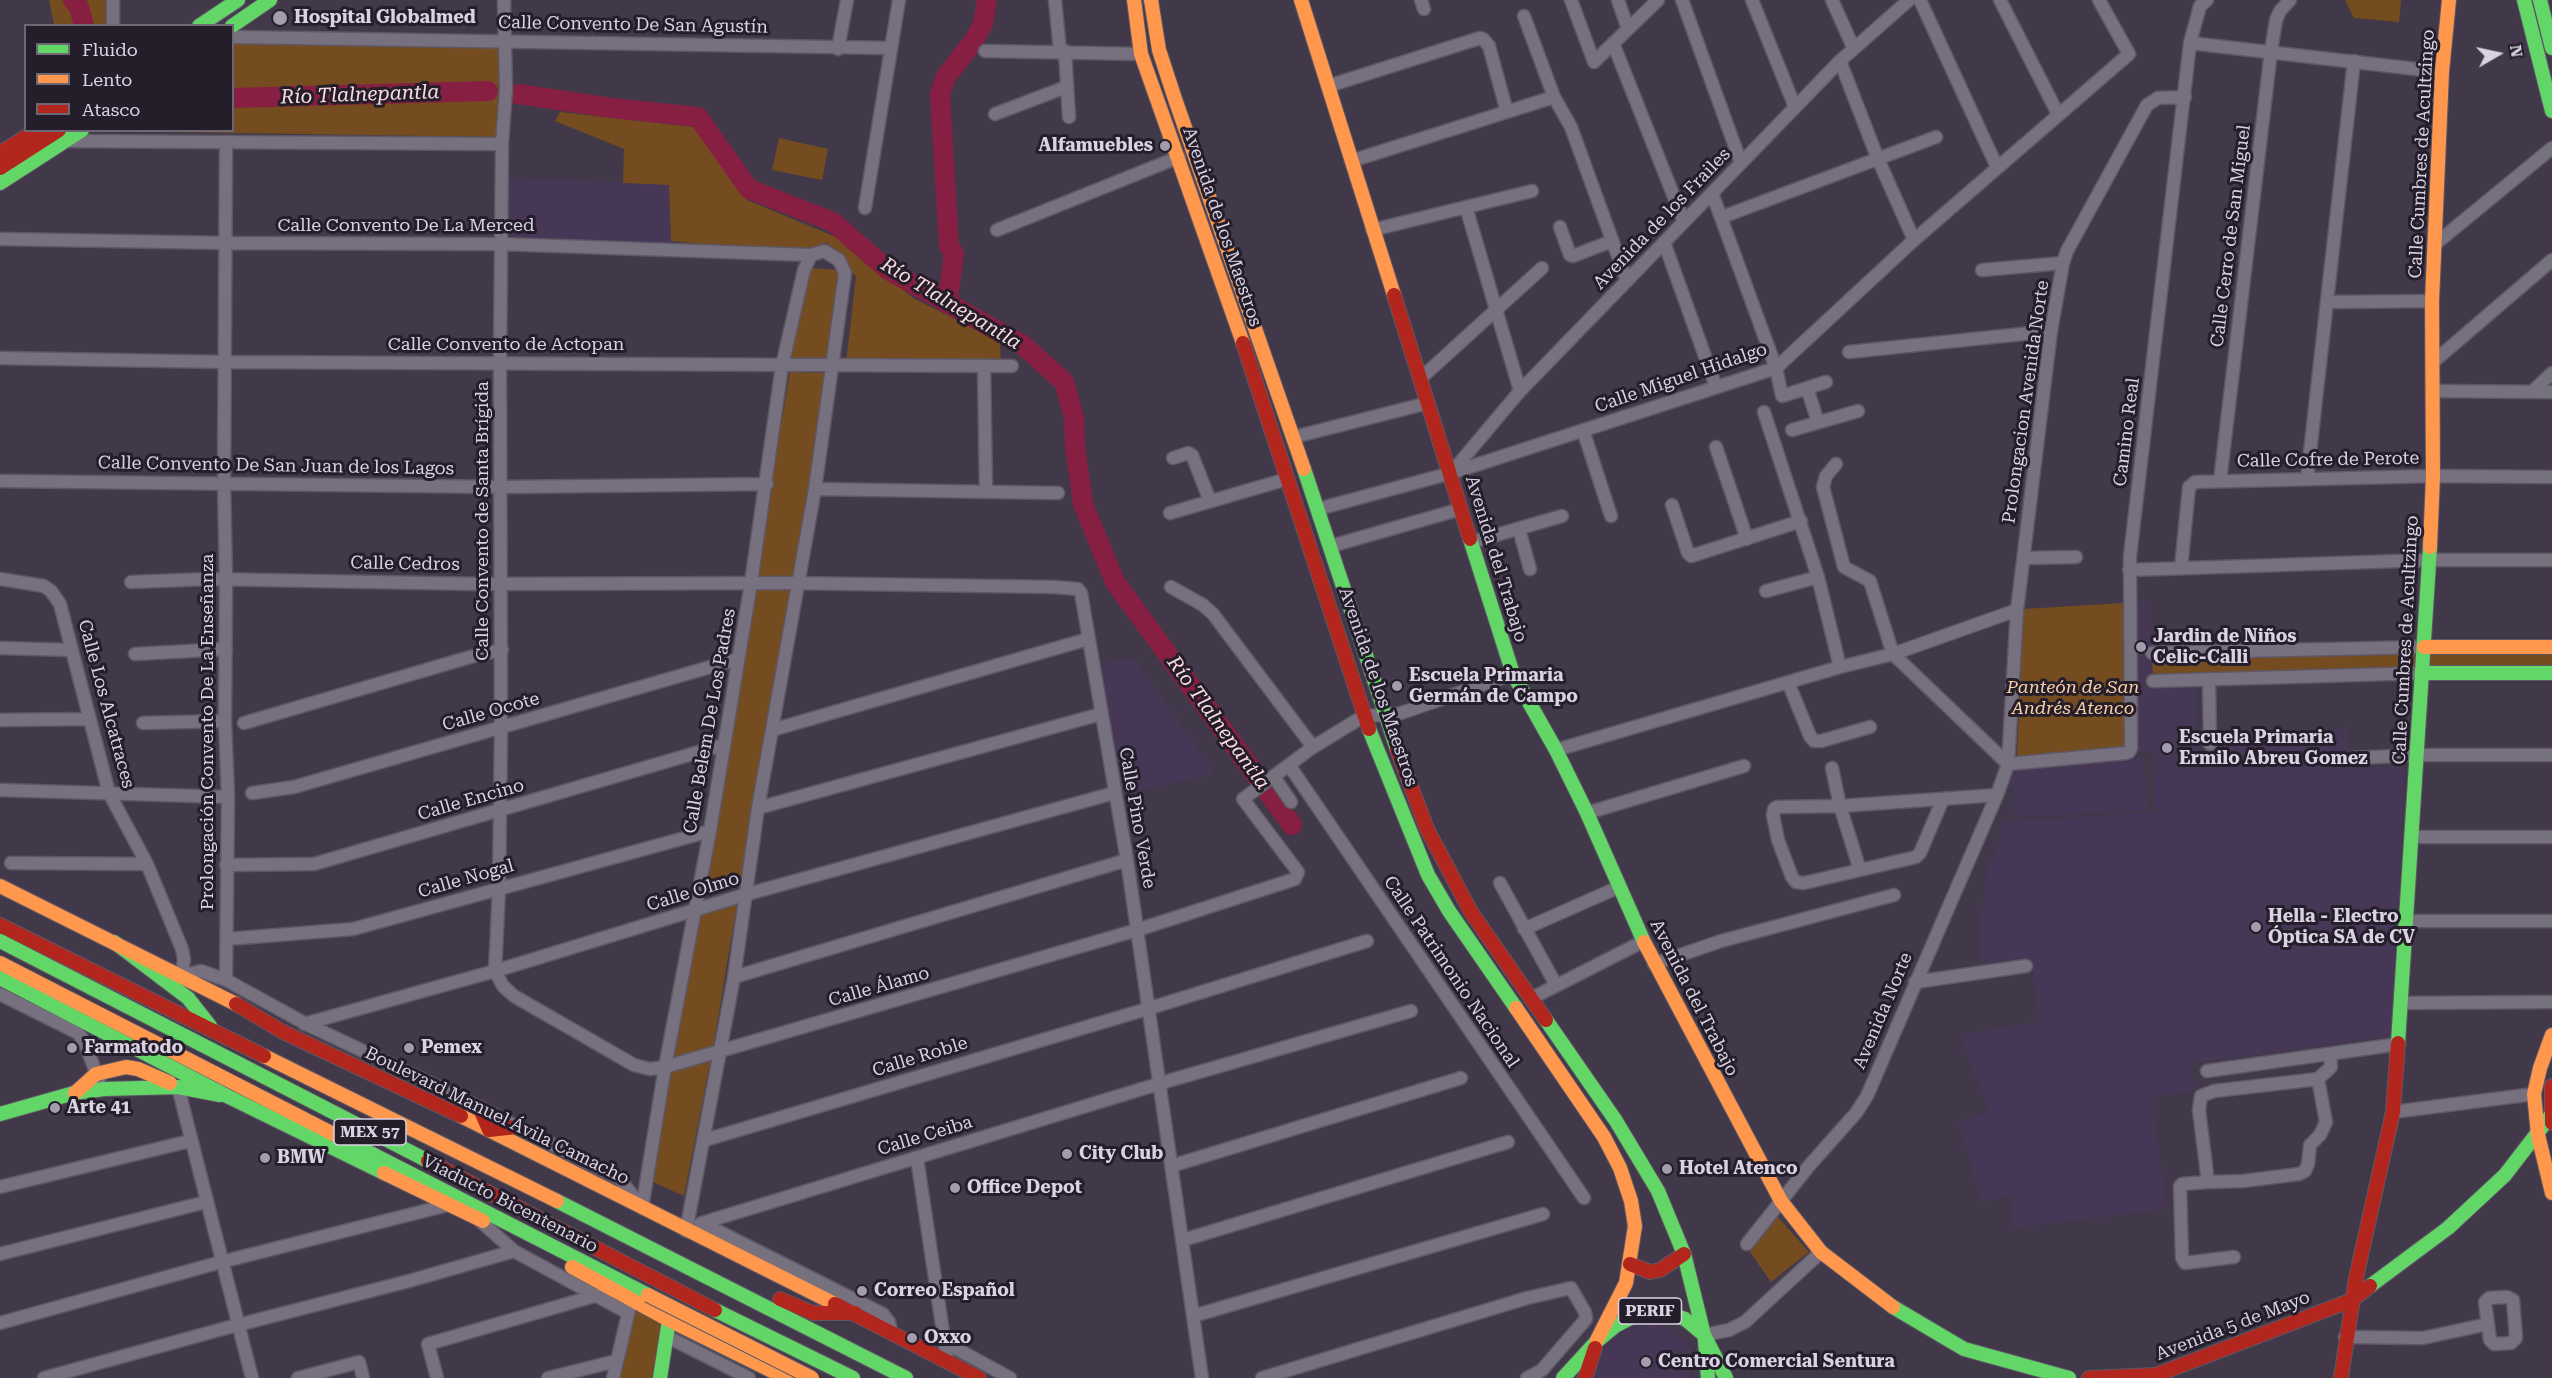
<!DOCTYPE html>
<html>
<head>
<meta charset="utf-8">
<style>
  body { margin:0 }
  #map { position:relative; width:2552px; height:1378px; overflow:hidden; background:#413949; font-family:"Roboto Serif",serif }
  canvas { display:block }
  .legend { position:absolute; left:24px; top:24px; width:210px; height:108px; box-sizing:border-box; background:#241e2b; border:2px solid #6d6675; margin:0; padding:8px 10px; list-style:none; font-size:18px; color:#dad1e3 }
  .legend li { display:flex; align-items:center; gap:12px; height:30px }
  .legend b { width:30px; border:2px solid #6d6675 }
  .north { position:absolute; left:2468px; top:24px; width:60px; height:60px; -webkit-text-stroke:4px #241e2b; paint-order:stroke; rotate:81deg; font-size:16px; font-weight:700; line-height:24px; text-align:center; color:#dad1e3 }
  .north::after { content:''; display:block; margin:auto; width:21px; height:27px; background:#dad1e3; clip-path:polygon(50% 0,100% 100%,50% 72%,0 100%) }
</style>
</head>
<body>
<div id="map">
<canvas width="2552" height="1378"></canvas>
<ul class="legend">
<li><b style="height:8px;background:#63d668"></b>Fluido</li>
<li><b style="height:8px;background:#ff974d"></b>Lento</li>
<li><b style="height:8px;background:#b3261e"></b>Atasco</li>
</ul>
<div class="north">N</div>
</div>
<script>
const g = document.querySelector('canvas').getContext('2d');
g.lineJoin = 'round';
function fillPath(path, color) {
  g.fillStyle = color;
  g.fill(path, 'evenodd');
}
function toPath(rows) {
  const path = new Path2D();
  for (const r of rows) {
    path.moveTo(r[0], r[1]);
    for (let i = 2; i < r.length; i += 2) path.lineTo(r[i], r[i + 1]);
  }
  return path;
}
function stroke(path, color, width, dash) {
  g.strokeStyle = color;
  g.lineWidth = width;
  g.lineCap = dash ? 'butt' : 'round';
  g.setLineDash(dash || []);
  g.stroke(path);
}
function write(font, color, halo, rows, align = 'center') {
  g.font = font + ' "Roboto Serif",serif';
  g.lineWidth = 6;
  g.setLineDash([]);
  g.textBaseline = 'middle';
  g.strokeStyle = halo;
  g.fillStyle = color;
  for (const [text, x, y, turn = 0] of rows) {
    g.save();
    g.translate(x, y);
    g.rotate((+turn || 0) * Math.PI / 180);
    g.textAlign = isNaN(turn) ? turn : align;
    if (halo) g.strokeText(text, 0, 0);
    g.fillText(text, 0, 0);
    g.restore();
  }
}
fillPath(toPath([
  [498,177,669,185,671,252,497,248],
  [2150,602,2153,681,2131,683,2130,603],
  [1134,658,1215,774,1118,795,1099,663],
  [2195,687,2197,751,2348,727,2349,768,2405,766,2391,1036,2192,1063,2195,1090,2151,1097,2167,1209,2013,1228,2010,1194,1982,1203,1959,1122,1989,1112,1960,1036,2039,1021,2031,959,1981,963,1978,943,1988,858,1995,859,2003,822,2154,812,2154,752,2138,752,2138,688],
  [2144,758,2147,811,2014,817,2014,788,2007,787,2007,768],
  [1648,1324,1671,1328,1686,1340,1689,1347,1690,1378,1589,1378,1598,1357,1605,1347,1626,1330]
]), '#473757');
fillPath(toPath([
  [49,0,110,0,110,25,54,25],
  [2345,0,2401,0,2399,22,2354,18],
  [233,39,499,47,498,137,94,131,232,130],
  [560,112,693,127,747,200,836,237,913,298,1000,342,1001,363,846,363,856,277,826,242,811,255,671,241,669,185,623,183,624,149,555,121],
  [779,138,828,149,822,180,772,170],
  [811,268,838,270,839,284,830,360,789,360],
  [790,372,829,373,794,581,755,579],
  [754,588,792,589,741,886,700,898],
  [2125,603,2128,749,2017,759,2023,609],
  [2552,647,2552,673,2153,681,2152,653],
  [737,904,714,1042,684,1196,653,1182,698,914],
  [1778,1217,1809,1252,1771,1282,1750,1252],
  [624,1295,669,1320,659,1378,611,1378]
]), '#744c1f');
stroke(toPath([
  [73,0,79,7,84,26],
  [518,94,612,108,698,117,749,189,833,222,888,270,1023,345,1064,382,1074,417,1075,446,1083,504,1115,582,1292,825],
  [232,98,488,91],
  [947,304,954,254,949,246,940,95,945,78,973,42,983,24,987,0]
]), '#871f43', 20);
const street = toPath([
  [113,0,113,26],
  [504,0,506,89,502,144,500,362,501,728,499,889,495,971,503,986,514,996,634,1065,650,1069,665,1067,1137,930,1295,879,1298,872,1243,799,1313,747,1364,716,1398,714,1410,710,1513,674],
  [1055,0,1060,51],
  [1421,0,1424,9],
  [1571,0,1594,62,1658,0],
  [1618,0,1628,29],
  [1682,0,1741,163],
  [1752,0,1795,107],
  [1832,0,1853,47],
  [1920,0,1997,167],
  [2000,0,2058,114],
  [1524,16,1554,97,1571,127,1627,281],
  [232,37,889,48],
  [1613,43,1684,222],
  [2190,43,2442,72],
  [838,49,847,0],
  [985,51,1141,54],
  [1065,51,1069,117],
  [1840,61,1878,159,1914,240],
  [1328,86,1480,38,1483,39,1489,46,1507,112],
  [995,114,1066,87],
  [67,141,502,144],
  [226,143,224,484,226,579,225,721,228,797,226,980],
  [1351,161,1554,97],
  [1712,193,1776,368,1782,396,1826,382],
  [1466,207,1520,391],
  [865,208,899,0],
  [1722,217,1936,137],
  [1560,227,1570,255,1573,256,1612,241],
  [997,230,1179,157],
  [1372,230,1532,191],
  [0,239,225,243,501,244,811,255,824,251,839,260,845,273,815,489,758,808,734,977,686,1231],
  [1664,242,1716,387],
  [2434,245,2552,148],
  [1982,270,2063,263],
  [2327,302,2432,301],
  [1849,352,2051,331],
  [0,358,225,362,1012,366],
  [2432,363,2552,260],
  [984,366,986,492],
  [1420,379,1542,268],
  [1807,388,1818,422],
  [2432,391,2552,392],
  [2533,391,2552,373],
  [1764,412,1818,577,1840,667],
  [1583,430,1611,516],
  [1792,430,1858,411],
  [1294,437,1428,403],
  [1716,447,1747,539],
  [1173,458,1188,453,1192,455,1210,501],
  [1836,464,1826,476,1823,487,1844,567,1870,581,1893,654,2008,764],
  [1451,473,1520,391,1840,61,1909,0],
  [2307,479,2354,61],
  [0,481,502,487,767,484],
  [2220,481,2271,51,2276,20,2280,11,2290,0],
  [815,489,1058,493],
  [1672,505,1688,553,1691,556,1801,521],
  [1318,509,1451,473,1776,368,1914,240,2129,54,2099,0],
  [1170,513,1287,479],
  [1519,529,1530,569],
  [1472,542,1562,516],
  [1331,546,1461,509],
  [2024,558,2076,557],
  [2181,568,2189,487,2195,482,2433,476,2552,477],
  [2129,570,2430,560,2552,560],
  [0,579,44,586,51,591,60,604,109,793,147,864,182,949,184,960,181,976,201,971,226,980,306,1024,445,1090,620,1179,640,1205],
  [131,582,209,579,479,584,789,583,1054,587,1078,589,1081,593,1127,860,1202,1378],
  [1171,587,1203,605,1213,614,1313,747],
  [1766,591,1818,577],
  [0,648,72,650],
  [2152,653,2424,647],
  [135,654,226,649],
  [2209,679,2210,744],
  [2153,681,2423,673],
  [1788,682,1810,736,1814,741,1821,741,1870,727],
  [0,720,90,719],
  [143,723,225,721],
  [244,723,477,655,502,650],
  [772,730,1088,639],
  [1556,750,1840,667,1893,654,2017,610],
  [2353,758,2417,755,2552,755],
  [2008,764,2126,753,2129,752,2131,748,2130,556,2190,43,2200,6,2207,0],
  [1289,765,1584,1198],
  [1832,768,1840,806,1860,870],
  [1274,777,1291,802],
  [0,790,228,797],
  [252,793,294,787,738,659],
  [1943,799,1920,853,1916,857,1804,883,1796,882,1792,877,1778,840,1773,815,1774,809,1777,807,1840,806,1997,795],
  [758,808,1101,714],
  [1587,813,1744,766],
  [2413,837,2552,837],
  [11,863,147,864],
  [226,865,314,864,723,745],
  [1500,883,1556,985],
  [2407,921,2552,921],
  [1524,929,1619,887],
  [227,939,353,929,710,831],
  [1654,964,1721,941,1894,895],
  [734,977,1127,860],
  [1915,982,2026,966],
  [0,994,78,1033,85,1043,99,1081],
  [1532,998,1644,941],
  [2402,1003,2552,1002],
  [304,1024,495,971,744,895,1114,793],
  [2207,1071,2399,1044],
  [178,1087,252,1378],
  [2393,1112,2534,1094],
  [705,1140,1147,1009,1367,941],
  [917,1158,947,1359],
  [1171,1166,1461,1078],
  [2208,1182,2199,1110,2201,1096,2214,1091,2318,1079],
  [0,1187,190,1141],
  [642,1208,665,1067,710,831,751,583,782,366,804,270,811,255],
  [478,1219,514,1251,628,1313],
  [702,1223,1168,1081,1411,1011],
  [700,1224,702,1223,883,1314,889,1322,891,1331],
  [1183,1240,1508,1142],
  [1747,1244,1808,1167,1856,1113,1867,1096,1997,795,2008,764,2017,610,2051,331,2063,263,2067,251,2147,105,2158,98,2185,97],
  [0,1254,206,1202],
  [2234,1257,2185,1263,2182,1258,2180,1186,2182,1184,2208,1182,2243,1181,2299,1174,2305,1171,2308,1164,2310,1145,2320,1135,2326,1122,2318,1079,2331,1067,2330,1054],
  [2507,1297,2513,1300,2516,1338,2511,1343,2494,1344,2490,1340,2485,1302,2489,1298,2507,1297],
  [1193,1316,1543,1214],
  [0,1323,221,1262,448,1205],
  [1704,1335,1729,1330,1745,1322,1821,1252],
  [666,1336,749,1378],
  [2345,1337,2423,1338,2488,1324],
  [946,1343,1010,1378],
  [44,1378,226,1328,409,1281,514,1251],
  [298,1378,359,1362,363,1378],
  [437,1378,428,1344,615,1290],
  [548,1378,616,1361],
  [613,1378,630,1306],
  [1262,1378,1527,1298,1571,1288,1585,1312,1586,1319,1542,1370,1527,1378]
]);
const fast = toPath([
  [2524,0,2552,111],
  [2540,0,2552,48],
  [199,26,238,0],
  [232,26,270,0],
  [0,183,82,130],
  [1304,469,1397,749],
  [1470,539,1513,674,1556,750,1587,813,1644,942],
  [2423,673,2552,673],
  [1369,729,1428,875,1449,911,1516,1008],
  [0,941,428,1161],
  [114,942,188,998,210,1026],
  [0,978,227,1096,384,1173],
  [1546,1020,1616,1121,1658,1191,1684,1254,1704,1335],
  [2398,1043,2430,547],
  [0,1114,74,1093,104,1089,178,1087,220,1095],
  [341,1138,648,1295],
  [557,1201,906,1378],
  [2370,1286,2448,1228,2505,1175,2552,1114],
  [1893,1307,1964,1349,2069,1378],
  [715,1310,853,1378],
  [1705,1341,1708,1378],
  [660,1378,669,1320],
  [1563,1378,1597,1341,1615,1326,1638,1314,1660,1311,1685,1319,1704,1335,1726,1378]
]);
const slow = toPath([
  [1134,0,1141,54,1243,343],
  [1151,0,1159,50,1175,99,1304,469],
  [1301,0,1394,295],
  [2430,547,2433,476,2432,301,2442,72,2449,0],
  [2424,647,2552,647],
  [0,886,236,1004],
  [1644,942,1781,1201,1821,1252,1893,1307],
  [0,963,341,1138],
  [1516,1008,1604,1137,1620,1168,1631,1201,1635,1226,1626,1283,1597,1340],
  [2552,1035,2540,1068,2534,1094,2538,1135,2552,1193],
  [264,1056,557,1201],
  [75,1093,96,1074,126,1067,138,1069,170,1083],
  [461,1116,835,1304],
  [384,1173,483,1221],
  [572,1267,669,1320,786,1378]
]);
const jam = toPath([
  [0,153,37,130],
  [0,168,59,130],
  [1394,295,1470,539],
  [1243,343,1369,729],
  [1397,749,1427,829,1471,912,1546,1020],
  [0,925,264,1056],
  [236,1004,283,1032,461,1116],
  [2552,1086,2552,1123],
  [479,1107,489,1130,517,1127],
  [428,1161,715,1310],
  [1630,1264,1650,1272,1660,1270,1684,1254],
  [780,1299,813,1313,855,1313],
  [835,1304,979,1378],
  [1585,1378,1595,1348],
  [2089,1378,2156,1375,2352,1300,2370,1286],
  [2341,1378,2356,1278,2393,1112,2398,1043]
]);
stroke(street, '#5e5765', 15);
stroke(fast, '#5e5765', 16);
stroke(slow, '#5e5765', 16);
stroke(jam, '#5e5765', 16);
stroke(street, '#77707e', 12);
stroke(fast, '#63d668', 14);
stroke(slow, '#ff974d', 14);
stroke(jam, '#b3261e', 14);
const slowBridge = toPath([
  [648,1295,812,1378]
]);
stroke(slowBridge, '#5e5765', 16, []);
stroke(slowBridge, '#ff974d', 14);
for (const [x, y, r, color] of [
  [280,18,8,"#a49cad"],
  [1165,146,6,"#a49cad"],
  [2141,647,6,"#a49cad"],
  [1397,686,6,"#a49cad"],
  [2167,748,6,"#a49cad"],
  [2256,927,6,"#a49cad"],
  [72,1048,6,"#a49cad"],
  [409,1048,6,"#a49cad"],
  [55,1108,6,"#a49cad"],
  [1067,1154,6,"#a49cad"],
  [265,1158,6,"#a49cad"],
  [1667,1169,6,"#a49cad"],
  [955,1188,6,"#a49cad"],
  [862,1291,6,"#a49cad"],
  [912,1338,6,"#a49cad"],
  [1646,1362,6,"#a49cad"]
]) {
  const dot = new Path2D();
  dot.arc(x, y, r, 0, 2 * Math.PI);
  g.fillStyle = color;
  g.fill(dot);
  stroke(dot, '#241e2b', 2);
}
for (const [x, y, w] of [
  [370,1132,72],
  [1650,1311,63]
]) {
  const box = new Path2D();
  box.roundRect(x - w / 2, y - 13, w, 26, 4.5);
  g.fillStyle = '#241e2b';
  g.fill(box);
  stroke(box, '#dad1e3', 1.5);
}
write('bold 16px', '#dad1e3', null, [
  ["MEX 57",370,1132],
  ["PERIF",1650,1311]
]);
write('bold 18px', '#dad1e3', '#241e2b', [
  ["Hospital Globalmed",294,18],
  ["Alfamuebles",1153,146,"right"],
  ["Jardin de Niños",2153,637],
  ["Celic-Calli",2153,658],
  ["Escuela Primaria",1409,676],
  ["Germán de Campo",1409,697],
  ["Escuela Primaria",2179,738],
  ["Ermilo Abreu Gomez",2179,759],
  ["Hella - Electro",2268,917],
  ["Óptica SA de CV",2268,938],
  ["Farmatodo",84,1048],
  ["Pemex",421,1048],
  ["Arte 41",67,1108],
  ["City Club",1079,1154],
  ["BMW",277,1158],
  ["Hotel Atenco",1679,1169],
  ["Office Depot",967,1188],
  ["Correo Español",874,1291],
  ["Oxxo",924,1338],
  ["Centro Comercial Sentura",1658,1362]
], 'left');
write('18px', '#dad1e3', '#241e2b', [
  ["Calle Convento De San Agustín",633,25,1],
  ["Calle Cumbres de Acultzingo",2422,154,-87],
  ["Avenida de los Frailes",1662,219,-46],
  ["Calle Convento De La Merced",406,226],
  ["Avenida de los Maestros",1222,227,71],
  ["Calle Cerro de San Miguel",2231,236,-83],
  ["Calle Convento de Actopan",506,345],
  ["Calle Miguel Hidalgo",1681,378,-19],
  ["Prolongacion Avenida Norte",2026,402,-82],
  ["Camino Real",2127,432,-83],
  ["Calle Cofre de Perote",2328,460,-1],
  ["Calle Convento De San Juan de los Lagos",276,466,1],
  ["Calle Convento de Santa Brígida",483,521,-90],
  ["Avenida del Trabajo",1496,559,73],
  ["Calle Cedros",405,564,1],
  ["Calle Cumbres de Acultzingo",2406,640,-87],
  ["Avenida de los Maestros",1378,687,71],
  ["Calle Los Alcatraces",106,704,75],
  ["Calle Ocote",491,712,-16],
  ["Calle Belem De Los Padres",710,721,-80],
  ["Prolongación Convento De La Enseñanza",208,732,-90],
  ["Calle Encino",471,800,-16],
  ["Calle Pino Verde",1137,818,80],
  ["Calle Nogal",466,879,-16],
  ["Calle Olmo",693,892,-17],
  ["Calle Patrimonio Nacional",1451,972,56],
  ["Calle Álamo",879,987,-16],
  ["Avenida del Trabajo",1694,998,63],
  ["Avenida Norte",1883,1011,-67],
  ["Calle Roble",920,1057,-17],
  ["Boulevard Manuel Ávila Camacho",497,1116,26],
  ["Calle Ceiba",925,1136,-17],
  ["Viaducto Bicentenario",510,1204,27],
  ["Avenida 5 de Mayo",2233,1326,-21]
]);
write('italic 18px', '#f9cfa6', '#241e2b', [
  ["Panteón de San",2073,688],
  ["Andrés Atenco",2073,709]
]);
write('italic 20px', '#fbdbe0', '#241e2b', [
  ["Río Tlalnepantla",360,95,-2],
  ["Río Tlalnepantla",951,304,31],
  ["Río Tlalnepantla",1218,723,54]
]);
</script>
</body>
</html>
